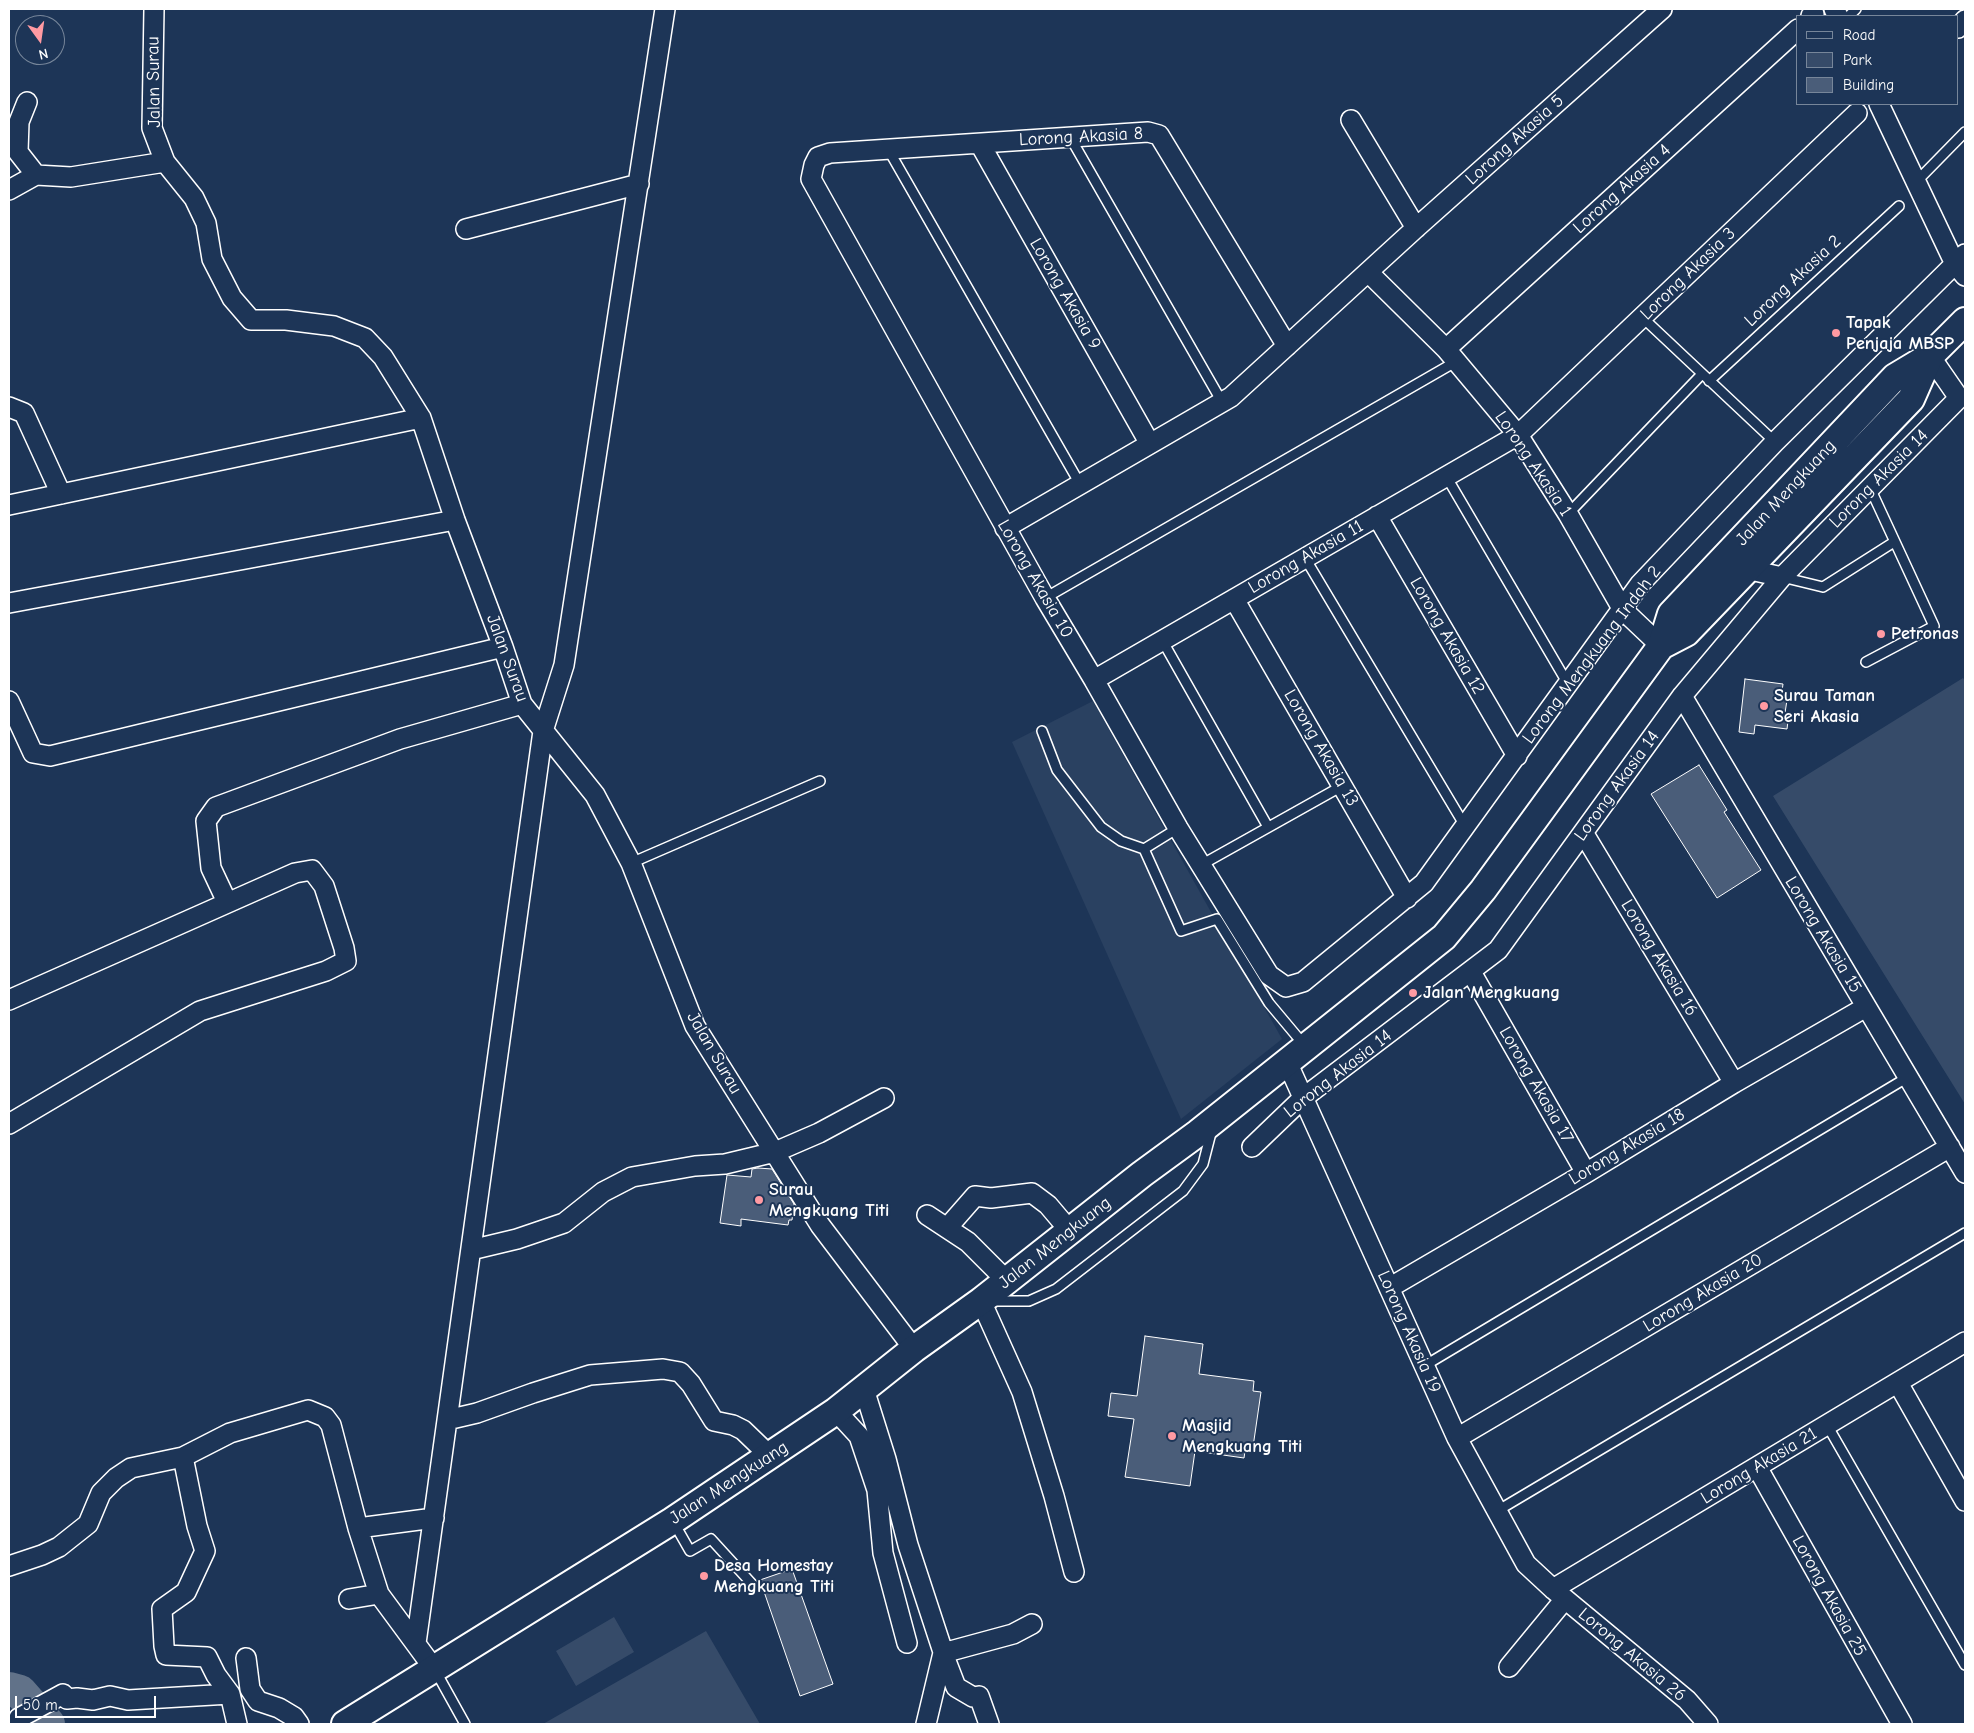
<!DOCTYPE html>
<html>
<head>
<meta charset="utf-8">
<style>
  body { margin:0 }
  #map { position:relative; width:1974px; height:1733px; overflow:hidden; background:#1d3557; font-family:"Comic Neue",sans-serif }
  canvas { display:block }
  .frame { position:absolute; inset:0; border:10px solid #fff; pointer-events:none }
  .legend { position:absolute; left:1796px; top:15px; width:162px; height:90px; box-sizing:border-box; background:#1d3557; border:1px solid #77869a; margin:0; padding:6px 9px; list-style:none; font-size:15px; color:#fff }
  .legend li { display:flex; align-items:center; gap:10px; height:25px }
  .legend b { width:25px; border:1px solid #77869a }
  .north { position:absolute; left:15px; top:15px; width:50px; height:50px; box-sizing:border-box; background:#1d3557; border:1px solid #77869a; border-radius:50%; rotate:166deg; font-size:14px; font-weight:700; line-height:20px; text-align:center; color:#fff }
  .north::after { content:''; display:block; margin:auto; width:18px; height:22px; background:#ff9aa2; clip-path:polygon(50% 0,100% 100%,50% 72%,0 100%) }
  .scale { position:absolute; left:15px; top:1696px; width:141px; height:22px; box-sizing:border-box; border:2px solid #fff; border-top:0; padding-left:6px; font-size:15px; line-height:18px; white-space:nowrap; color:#fff; -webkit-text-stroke:4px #1d3557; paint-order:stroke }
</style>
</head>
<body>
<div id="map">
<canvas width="1974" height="1733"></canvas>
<div class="frame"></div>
<ul class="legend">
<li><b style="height:6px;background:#1d3557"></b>Road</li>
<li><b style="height:14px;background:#364b69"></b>Park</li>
<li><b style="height:14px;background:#4a5d79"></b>Building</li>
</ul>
<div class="north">N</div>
<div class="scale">50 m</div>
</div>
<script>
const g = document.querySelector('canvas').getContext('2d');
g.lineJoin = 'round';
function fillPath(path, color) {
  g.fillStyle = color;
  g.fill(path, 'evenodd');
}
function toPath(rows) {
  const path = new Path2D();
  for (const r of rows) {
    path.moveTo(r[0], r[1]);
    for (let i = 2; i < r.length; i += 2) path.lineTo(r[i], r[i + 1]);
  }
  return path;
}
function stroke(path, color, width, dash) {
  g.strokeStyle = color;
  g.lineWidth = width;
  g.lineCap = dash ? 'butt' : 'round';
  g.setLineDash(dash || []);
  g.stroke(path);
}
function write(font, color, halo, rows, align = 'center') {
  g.font = font + ' "Comic Neue",sans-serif';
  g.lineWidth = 4;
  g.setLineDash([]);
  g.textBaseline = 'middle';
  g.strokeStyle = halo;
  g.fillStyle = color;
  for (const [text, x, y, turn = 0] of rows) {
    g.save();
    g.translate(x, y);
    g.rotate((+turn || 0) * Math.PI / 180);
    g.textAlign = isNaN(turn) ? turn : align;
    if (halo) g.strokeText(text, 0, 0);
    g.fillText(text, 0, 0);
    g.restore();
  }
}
fillPath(toPath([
  [1093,701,1282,1039,1181,1119,1012,742]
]), '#2a4161');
fillPath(toPath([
  [1963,678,1965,681,1965,1104,1773,796],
  [614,1617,634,1652,576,1686,556,1651],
  [706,1631,760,1724,543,1724]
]), '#364b69');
stroke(toPath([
  [9,1689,20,1692,48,1724]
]), '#617289', 34);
const building = toPath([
  [1745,679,1783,684,1781,699,1787,700,1785,713,1789,713,1787,729,1755,725,1754,734,1739,732,1745,679],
  [1699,765,1727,810,1724,812,1761,870,1717,898,1651,794,1699,765],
  [758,1168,772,1169,794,1204,792,1220,789,1220,788,1225,741,1219,741,1226,720,1223,727,1175,751,1177,752,1169,758,1168],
  [1145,1336,1203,1344,1199,1374,1254,1381,1253,1391,1261,1392,1253,1447,1246,1445,1244,1458,1195,1451,1190,1486,1125,1477,1134,1419,1108,1416,1111,1393,1137,1396,1145,1336],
  [792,1569,833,1684,800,1696,760,1580,792,1569]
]);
fillPath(building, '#4a5d79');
stroke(building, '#fff', 1);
const lane = toPath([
  [1849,16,1856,9],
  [1070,137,1222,402],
  [888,149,1080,484],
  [1916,182,1965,132],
  [1642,317,1775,442],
  [1709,381,1899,206],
  [1446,476,1568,684],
  [1568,514,1702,374],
  [1305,558,1465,826],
  [1782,577,1823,587,1894,542],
  [1045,598,1457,361],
  [1162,640,1268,827],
  [1866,662,1934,626,1870,488],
  [1042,731,1057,770,1101,827,1121,841,1144,849,1181,931,1217,919,1269,1003,1305,1046],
  [1144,849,1178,828],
  [631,863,820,781],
  [1201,865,1342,786],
  [991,1301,1029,1301,1056,1289,1183,1191,1203,1164,1212,1129],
  [1424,1366,1908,1077],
  [1827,1425,1965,1665],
  [1497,1511,1965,1233],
  [674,1523,690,1551,711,1539,753,1585],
  [435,1670,465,1724]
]);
const street = toPath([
  [154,9,152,128,165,162,194,198,206,223,212,259,232,298,251,320,286,320,334,326,365,338,383,357,421,418,455,520,503,647,522,704,595,795,631,863,695,1026,820,1225,914,1349],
  [1834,9,1838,16],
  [1811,16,1814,14],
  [1958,28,1965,20],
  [27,102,19,122,18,152,36,175,71,177,165,162],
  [1879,104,1955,264,1965,276],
  [1351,120,1416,228],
  [980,144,1150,444],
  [9,190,36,175],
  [466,229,639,184],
  [1368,272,1446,349,1518,435,1568,514,1623,610,1661,646],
  [1287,346,1159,135,1148,132,830,153,818,157,814,165,811,179,1045,598,1094,680,1178,828,1269,975,1286,987,1303,982,1424,883,1640,584,1775,442,1965,254],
  [1446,349,1798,29],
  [9,407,24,413,61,494],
  [9,505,421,418],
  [1377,516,1517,756],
  [1005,528,1231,397,1416,228,1662,9],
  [1746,569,1782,577],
  [1234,599,1407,898],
  [9,603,455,520],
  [1094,680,1518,435,1857,113],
  [1682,696,1965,1173],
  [9,701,33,753,50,756,503,647],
  [1584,834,1734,1083],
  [227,902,211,868,206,821,216,807,400,739,522,704],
  [1471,972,1586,1173],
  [9,1000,295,873,312,870,324,886,344,948,346,961,326,971,200,1011,9,1124],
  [1287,1062,1457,1438,1526,1564,1553,1589,1687,1700,1708,1724],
  [1252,1147,1303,1098,1498,950,1682,696,1782,577,1959,398,1930,356],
  [927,1215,968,1242,1006,1280],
  [947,1228,975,1196,991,1198,1032,1193,1048,1205,1070,1231],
  [471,1250,517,1239,564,1223,603,1192,632,1177,695,1166,725,1164,775,1152,819,1133,884,1098],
  [1389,1288,1586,1173,1734,1083,1866,1007],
  [981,1301,1022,1392,1054,1496,1074,1572],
  [1898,1383,1965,1501],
  [864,1389,886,1459,908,1545,946,1661,956,1687,973,1697,979,1696,989,1724],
  [836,1411,859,1436,877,1490,883,1553,907,1643],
  [447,1420,477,1413,533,1393,590,1375,663,1369,680,1372,691,1384,714,1421,733,1425,743,1430,770,1456],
  [1457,1438,1950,1147],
  [183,1457,197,1526,205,1551,186,1592,162,1609,164,1646,166,1655,207,1657,216,1675,230,1694,237,1724],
  [1757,1467,1902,1724],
  [358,1528,434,1518],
  [9,1566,42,1555,59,1547,88,1524,101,1493,116,1478,131,1468,183,1457,230,1433,308,1410,325,1417,331,1425,358,1528,379,1594,435,1670],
  [1553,1589,1965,1342],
  [349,1599,379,1594],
  [416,1643,543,731,564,665,665,9],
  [246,1658,250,1689,258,1701,279,1708,294,1717,299,1724],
  [1509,1667,1565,1599],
  [19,1724,19,1718,63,1694,67,1699,77,1698,93,1700,110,1696,128,1700,230,1694],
  [926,1724,943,1653,1013,1634,1032,1624]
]);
const secondary = toPath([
  [1661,646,1686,633,1911,399,1930,356],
  [345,1724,672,1521,836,1411,914,1349,981,1301,1142,1174,1198,1133,1444,937,1483,890,1661,646,1671,614,1895,377,1930,356,1965,321]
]);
stroke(lane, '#fff', 12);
stroke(street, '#fff', 22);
stroke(secondary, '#fff', 30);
stroke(lane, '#1d3557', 9);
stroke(street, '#1d3557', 19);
stroke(secondary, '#1d3557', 26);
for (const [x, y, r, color] of [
  [1836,333,5,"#ff9aa2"],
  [1881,634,5,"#ff9aa2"],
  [1764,706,5,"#ff9aa2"],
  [1413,993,5,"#ff9aa2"],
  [759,1200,5,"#ff9aa2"],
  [1172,1436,5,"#ff9aa2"],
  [704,1576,5,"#ff9aa2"]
]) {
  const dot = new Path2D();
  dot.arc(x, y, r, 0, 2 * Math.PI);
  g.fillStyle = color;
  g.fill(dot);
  stroke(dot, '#1d3557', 2);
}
write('18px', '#fff', '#1d3557', [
  ["Jalan Surau",154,82,-91],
  ["Lorong Akasia 8",1081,137,-3],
  ["Lorong Akasia 5",1515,140,-42],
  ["Lorong Akasia 4",1622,189,-42],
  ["Lorong Akasia 3",1688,274,-44],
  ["Lorong Akasia 2",1793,281,-43],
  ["Lorong Akasia 9",1065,294,60],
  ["Lorong Akasia 1",1533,464,56],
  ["Lorong Akasia 14",1879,479,-45],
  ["Jalan Mengkuang",1786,493,-47],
  ["Lorong Akasia 11",1306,557,-30],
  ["Lorong Akasia 10",1035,579,60],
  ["Lorong Akasia 12",1447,636,60],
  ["Lorong Mengkuang Indah 2",1592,655,-53],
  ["Jalan Surau",507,658,70],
  ["Lorong Akasia 13",1321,748,60],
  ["Lorong Akasia 14",1617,786,-54],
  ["Lorong Akasia 15",1823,935,59],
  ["Lorong Akasia 16",1659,958,59],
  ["Jalan Surau",714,1053,60],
  ["Lorong Akasia 14",1338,1074,-38],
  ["Lorong Akasia 17",1536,1085,60],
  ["Lorong Akasia 18",1627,1147,-31],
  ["Jalan Mengkuang",1055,1243,-38],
  ["Lorong Akasia 20",1703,1293,-31],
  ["Lorong Akasia 19",1409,1332,66],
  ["Lorong Akasia 21",1759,1466,-31],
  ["Jalan Mengkuang",729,1483,-33],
  ["Lorong Akasia 25",1829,1596,61],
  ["Lorong Akasia 26",1632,1655,40]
]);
write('bold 18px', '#fff', '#1d3557', [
  ["Tapak",1846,323],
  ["Penjaja MBSP",1846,344],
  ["Petronas",1891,634],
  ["Surau Taman",1774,696],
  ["Seri Akasia",1774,717],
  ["Jalan Mengkuang",1423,993],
  ["Surau",769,1190],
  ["Mengkuang Titi",769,1211],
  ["Masjid",1182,1426],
  ["Mengkuang Titi",1182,1447],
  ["Desa Homestay",714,1566],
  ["Mengkuang Titi",714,1587]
], 'left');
</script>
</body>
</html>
